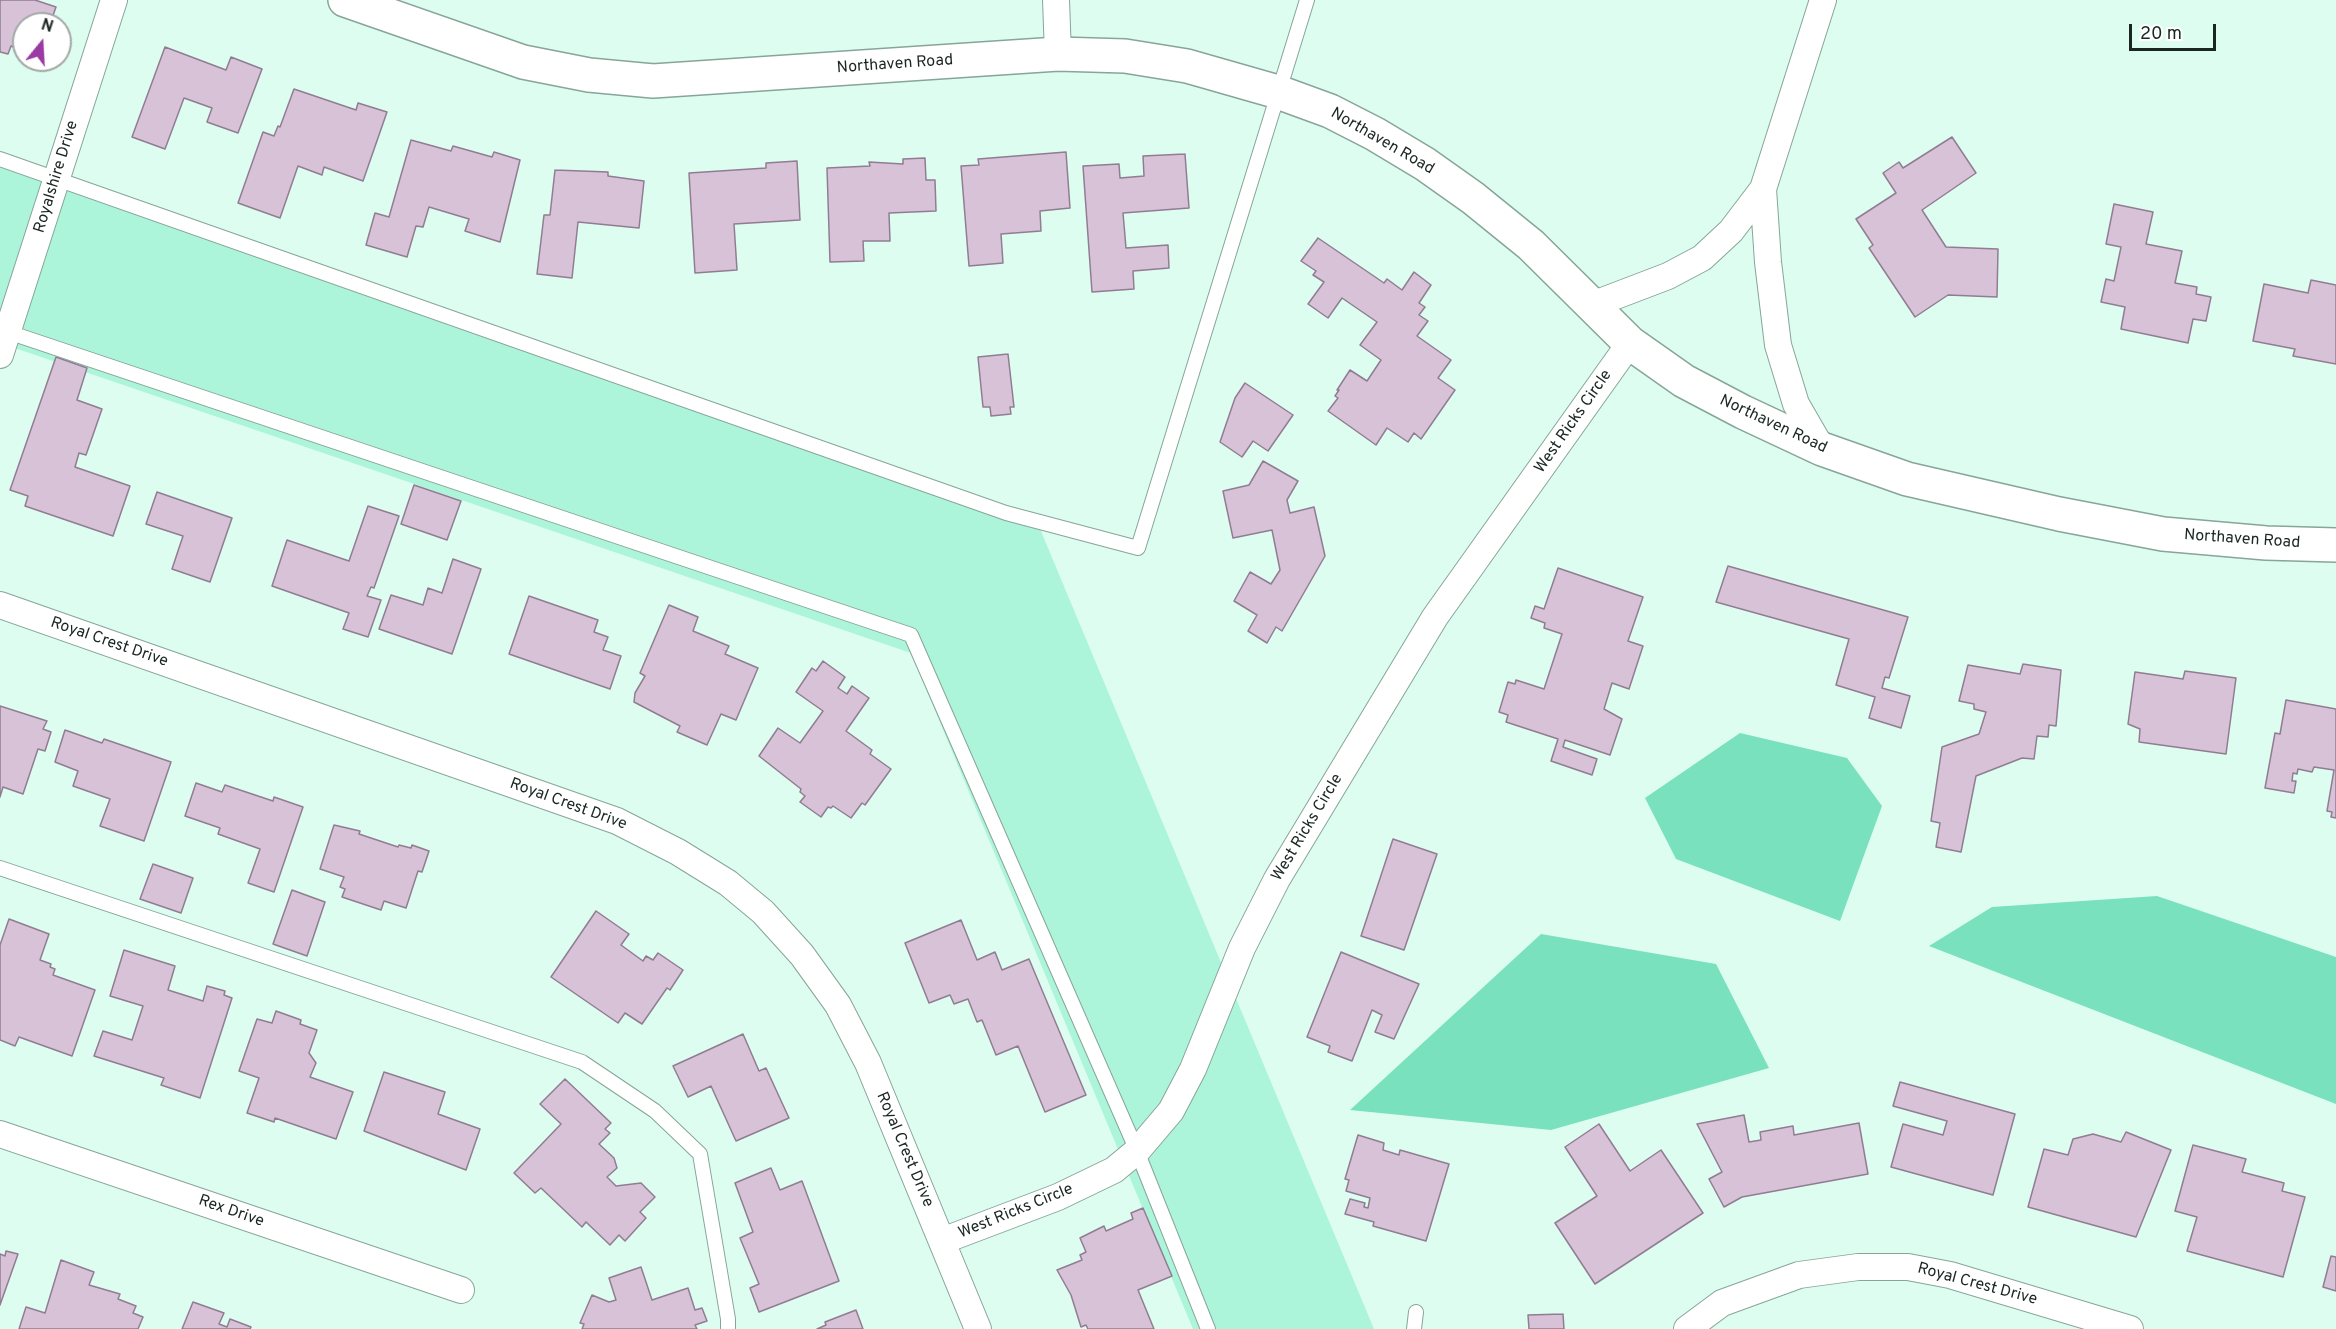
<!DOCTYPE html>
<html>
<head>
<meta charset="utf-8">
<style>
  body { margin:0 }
  #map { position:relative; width:2336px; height:1329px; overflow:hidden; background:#ddfdf0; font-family:Overpass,sans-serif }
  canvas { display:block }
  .north { position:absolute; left:12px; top:12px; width:60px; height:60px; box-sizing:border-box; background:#fff; border:2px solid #a3a8a7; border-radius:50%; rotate:18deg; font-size:16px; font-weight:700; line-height:24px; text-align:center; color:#1a2622 }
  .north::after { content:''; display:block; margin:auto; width:21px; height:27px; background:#9b3aa2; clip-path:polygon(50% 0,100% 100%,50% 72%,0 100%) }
  .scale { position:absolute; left:2129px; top:24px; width:87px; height:27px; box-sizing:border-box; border:3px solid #1a2622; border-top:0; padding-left:8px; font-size:18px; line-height:21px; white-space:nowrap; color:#1a2622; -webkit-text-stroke:4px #fff; paint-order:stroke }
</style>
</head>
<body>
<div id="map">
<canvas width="2336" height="1329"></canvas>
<div class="north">N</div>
<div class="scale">20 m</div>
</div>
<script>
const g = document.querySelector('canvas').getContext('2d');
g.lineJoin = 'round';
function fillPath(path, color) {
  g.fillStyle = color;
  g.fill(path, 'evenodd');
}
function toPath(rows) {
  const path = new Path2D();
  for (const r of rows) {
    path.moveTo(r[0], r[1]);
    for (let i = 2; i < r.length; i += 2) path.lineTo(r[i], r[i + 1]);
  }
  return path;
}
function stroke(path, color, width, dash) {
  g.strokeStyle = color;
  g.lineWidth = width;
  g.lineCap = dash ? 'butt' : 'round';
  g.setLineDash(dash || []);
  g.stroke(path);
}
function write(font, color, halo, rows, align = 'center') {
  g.font = font + ' Overpass,sans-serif';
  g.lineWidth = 5;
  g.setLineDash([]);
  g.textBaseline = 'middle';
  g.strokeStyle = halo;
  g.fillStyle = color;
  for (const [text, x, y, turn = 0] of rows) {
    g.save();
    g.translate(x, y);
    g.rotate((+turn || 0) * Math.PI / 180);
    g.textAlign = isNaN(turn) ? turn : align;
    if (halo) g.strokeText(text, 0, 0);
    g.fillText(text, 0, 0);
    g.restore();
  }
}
fillPath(toPath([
  [0,166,1038,524,1374,1329,1193,1329,911,653,0,343]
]), '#acf5da');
fillPath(toPath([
  [1740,733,1847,758,1882,806,1840,921,1676,859,1645,798],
  [2157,896,2336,957,2336,1104,1929,946,1992,907],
  [1541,934,1716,964,1769,1068,1551,1130,1350,1110]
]), '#7ae1be');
const building = toPath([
  [0,0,35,0,56,7,50,24,24,24,24,51,11,46,8,54,0,52,0,0],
  [165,47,226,70,231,57,262,69,238,133,207,122,212,108,184,98,165,149,132,137,165,47],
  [294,89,356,110,358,103,387,112,363,181,324,167,322,175,298,166,280,218,238,203,263,132,274,136,278,126,280,127,294,89],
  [1952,137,1976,173,1922,210,1946,247,1998,249,1997,297,1948,295,1915,317,1869,248,1873,245,1856,219,1896,193,1883,173,1899,162,1903,168,1952,137],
  [411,140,451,151,453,146,492,157,494,152,520,160,500,242,465,231,469,219,429,207,423,227,416,226,407,257,366,245,375,213,389,217,411,140],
  [1066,152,1070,208,1040,211,1041,231,1001,234,1003,263,969,266,961,166,979,165,978,159,1066,152],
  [1185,154,1189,208,1123,213,1126,248,1168,245,1169,268,1133,271,1134,289,1092,292,1083,166,1119,164,1120,178,1144,176,1143,156,1185,154],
  [925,158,926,180,935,180,936,211,889,213,890,241,863,241,864,261,830,262,827,168,870,166,869,162,903,164,903,159,925,158],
  [797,161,800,220,734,224,737,270,695,273,689,173,766,168,766,163,797,161],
  [555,170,608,172,608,176,644,181,639,228,578,222,572,278,537,274,544,215,550,215,555,170],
  [2114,204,2153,212,2146,244,2182,251,2175,283,2197,287,2196,294,2211,297,2206,321,2193,319,2188,343,2121,329,2125,307,2101,302,2106,279,2114,281,2121,247,2106,244,2114,204],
  [1318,238,1384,283,1387,279,1402,290,1414,272,1431,285,1419,303,1425,307,1419,315,1428,321,1417,336,1451,360,1438,378,1455,390,1421,439,1414,433,1408,442,1387,428,1376,445,1328,411,1338,398,1335,396,1339,390,1337,390,1350,370,1367,381,1381,360,1360,345,1377,322,1342,298,1328,318,1308,304,1324,282,1313,275,1316,271,1301,261,1318,238],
  [2311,280,2336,285,2336,364,2293,356,2295,349,2253,341,2264,284,2308,293,2311,280],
  [1008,354,1014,407,1010,407,1011,414,991,416,990,407,983,407,978,357,1008,354],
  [56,357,87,368,77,400,102,409,86,455,79,453,75,467,130,486,113,536,25,506,28,496,10,490,56,357],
  [1245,383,1293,415,1268,451,1253,441,1242,457,1220,442,1235,398,1245,383],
  [1263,461,1298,481,1287,500,1290,513,1314,507,1325,556,1282,631,1276,627,1267,643,1248,631,1257,615,1234,601,1250,572,1271,584,1280,570,1272,530,1233,538,1223,491,1249,485,1263,461],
  [414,485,461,501,447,540,401,524,414,485],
  [157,492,232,518,210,582,172,569,183,536,146,524,157,492],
  [368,506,399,516,374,588,371,587,367,596,381,600,368,637,343,629,349,613,272,586,287,540,349,561,368,506],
  [453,559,481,569,452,654,379,629,391,595,423,605,428,588,442,593,453,559],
  [1728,566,1908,617,1889,678,1885,677,1882,688,1910,696,1901,728,1869,718,1875,697,1836,685,1849,639,1716,602,1728,566],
  [1558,568,1643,597,1628,641,1643,646,1629,689,1612,683,1604,709,1622,719,1610,755,1565,740,1563,747,1597,759,1592,775,1551,761,1558,739,1506,722,1508,715,1499,712,1508,682,1515,684,1516,680,1544,689,1562,634,1544,628,1545,623,1531,618,1535,606,1544,609,1558,568],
  [529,596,598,620,594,632,608,637,603,650,621,656,610,689,509,654,529,596],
  [669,605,698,617,693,631,729,646,725,654,758,668,736,720,721,714,707,745,677,732,680,726,634,702,635,693,645,676,640,673,669,605],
  [823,661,845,677,838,688,847,694,852,686,869,698,846,731,872,750,870,754,891,769,865,805,862,803,851,818,833,806,831,808,828,807,821,817,800,802,805,796,800,792,801,789,759,756,778,728,800,743,823,711,796,692,812,668,816,671,823,661],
  [2023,664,2061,670,2056,726,2049,725,2048,737,2037,736,2034,759,2022,758,1976,776,1961,852,1936,847,1940,823,1931,821,1942,747,1979,734,1986,712,1974,709,1974,704,1959,701,1968,665,2020,674,2023,664],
  [2185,671,2236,678,2226,754,2139,742,2140,729,2128,724,2135,672,2183,679,2185,671],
  [2286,700,2336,709,2336,818,2331,817,2332,812,2327,811,2334,770,2314,767,2312,772,2298,769,2297,774,2293,773,2292,781,2296,781,2294,793,2265,788,2275,733,2280,734,2286,700],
  [0,706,47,721,43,729,51,732,45,751,38,749,23,794,3,787,0,797,0,706],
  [65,730,102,743,104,739,171,762,144,841,100,826,110,799,73,786,78,771,55,762,65,730],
  [196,783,222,792,225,785,273,801,274,797,303,807,274,892,248,883,260,849,218,834,220,828,185,816,196,783],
  [334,825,360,831,359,834,398,847,399,845,411,848,412,845,429,851,422,872,418,871,406,908,384,901,381,910,342,897,345,889,340,887,344,877,320,869,334,825],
  [1393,839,1437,854,1404,950,1361,936,1393,839],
  [153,864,193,878,181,913,140,899,153,864],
  [292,890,325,902,307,956,273,944,292,890],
  [596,911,629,934,621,945,643,961,646,956,653,960,658,953,683,970,670,990,667,988,642,1024,625,1013,618,1023,551,977,596,911],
  [9,919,49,934,40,960,51,964,50,967,55,969,53,975,95,990,72,1056,19,1037,15,1046,0,1040,0,945,9,919],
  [961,920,977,960,995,952,1002,970,1029,959,1086,1095,1045,1112,1018,1046,996,1055,982,1020,977,1022,968,999,954,1004,950,995,929,1003,905,943,961,920],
  [124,950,175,966,168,990,203,1001,207,986,225,991,224,995,232,998,200,1098,161,1085,164,1078,94,1056,103,1031,132,1040,143,1006,110,996,124,950],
  [1341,952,1419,984,1394,1039,1375,1032,1382,1015,1372,1010,1352,1061,1328,1052,1330,1046,1307,1037,1341,952],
  [276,1011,301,1020,300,1024,317,1030,309,1053,316,1063,310,1077,353,1092,336,1139,275,1118,274,1122,247,1113,259,1078,239,1071,257,1019,272,1023,276,1011],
  [743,1034,759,1071,766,1068,789,1118,736,1141,711,1086,688,1097,673,1066,743,1034],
  [384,1072,445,1092,438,1114,480,1129,466,1170,364,1131,384,1072],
  [565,1079,611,1123,605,1129,610,1133,599,1144,614,1158,617,1168,607,1177,616,1186,641,1183,655,1197,640,1212,646,1218,625,1241,619,1235,610,1245,586,1222,582,1227,541,1188,535,1193,514,1173,561,1124,540,1104,565,1079],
  [1900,1082,2015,1114,1993,1195,1891,1167,1903,1124,1943,1135,1947,1121,1893,1106,1900,1082],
  [1744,1115,1749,1142,1761,1140,1760,1132,1793,1126,1794,1135,1859,1123,1868,1174,1742,1197,1724,1207,1709,1179,1722,1172,1697,1124,1744,1115],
  [1599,1124,1630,1171,1661,1150,1703,1213,1595,1284,1555,1223,1597,1196,1565,1147,1599,1124],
  [2126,1132,2171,1150,2136,1237,2028,1207,2044,1149,2068,1155,2073,1139,2093,1134,2121,1142,2126,1132],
  [1358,1135,1384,1143,1383,1150,1399,1155,1400,1150,1449,1164,1426,1241,1373,1226,1374,1222,1345,1214,1350,1199,1365,1203,1364,1207,1368,1208,1370,1198,1346,1191,1349,1180,1345,1179,1358,1135],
  [2193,1145,2246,1159,2242,1172,2284,1183,2282,1191,2305,1197,2283,1277,2187,1251,2197,1217,2175,1211,2193,1145],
  [771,1168,780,1190,802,1181,839,1281,759,1312,750,1288,759,1284,740,1238,753,1232,735,1183,771,1168],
  [1143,1208,1172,1276,1138,1290,1154,1329,1088,1329,1086,1325,1081,1327,1071,1295,1057,1270,1082,1260,1080,1255,1086,1252,1080,1238,1104,1226,1106,1231,1133,1219,1131,1213,1143,1208],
  [6,1251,18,1254,0,1305,0,1254,5,1256,6,1251],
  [2331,1256,2336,1257,2336,1291,2323,1287,2331,1256],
  [61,1260,94,1272,89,1285,120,1294,118,1299,136,1306,133,1313,143,1317,138,1329,19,1329,26,1307,45,1313,61,1260],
  [641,1267,652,1300,688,1288,695,1310,702,1308,707,1321,695,1325,697,1329,582,1329,584,1324,580,1323,592,1295,609,1302,616,1300,609,1278,641,1267],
  [193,1302,224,1313,219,1324,227,1327,230,1319,251,1327,250,1329,182,1329,193,1302],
  [856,1310,863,1329,817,1329,826,1325,825,1322,856,1310],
  [1563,1314,1564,1329,1529,1329,1528,1315,1563,1314]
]);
fillPath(building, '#d7c2d7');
stroke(building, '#917d91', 1.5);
const lane = toPath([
  [0,159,1006,513,1138,548,1307,0],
  [2,330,911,635,1137,1151,1208,1329],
  [0,868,582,1062,655,1111,700,1154,728,1319,728,1329],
  [1414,1329,1416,1312]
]);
const street = toPath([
  [1056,0,1058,54],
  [1592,305,1668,276,1702,258,1731,231,1763,189],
  [0,355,114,0],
  [1822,449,1796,404,1778,345,1768,262,1763,189,1823,0],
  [0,605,617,821,678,852,728,883,763,912,802,955,838,1005,868,1063,978,1329],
  [0,1134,461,1290],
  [942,1241,1058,1197,1114,1170,1137,1151,1171,1111,1193,1069,1242,948,1277,879,1435,617,1630,343],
  [1687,1329,1722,1303,1799,1275,1858,1267,1908,1267,1950,1275,2130,1329]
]);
const secondary = toPath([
  [345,0,523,62,589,75,653,81,1058,54,1125,56,1187,66,1278,92,1330,111,1375,134,1425,164,1473,198,1531,245,1630,343,1684,381,1743,412,1822,449,1907,479,2059,514,2163,534,2266,543,2336,545]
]);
stroke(lane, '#87a599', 16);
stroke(street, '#87a599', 28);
stroke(secondary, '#87a599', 36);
stroke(lane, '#fff', 14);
stroke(street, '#fff', 26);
stroke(secondary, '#fff', 33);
write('16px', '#1a2622', '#fff', [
  ["Northaven Road",895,65,-4],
  ["Northaven Road",1382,142,30],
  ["Royalshire Drive",57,177,-73],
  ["West Ricks Circle",1574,422,-55],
  ["Northaven Road",1773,425,25],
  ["Northaven Road",2242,540,4],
  ["Royal Crest Drive",109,643,19],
  ["Royal Crest Drive",568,805,20],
  ["West Ricks Circle",1308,828,-59],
  ["Royal Crest Drive",904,1150,67],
  ["Rex Drive",231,1212,19],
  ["West Ricks Circle",1016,1212,-22],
  ["Royal Crest Drive",1977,1285,15]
]);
</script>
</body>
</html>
